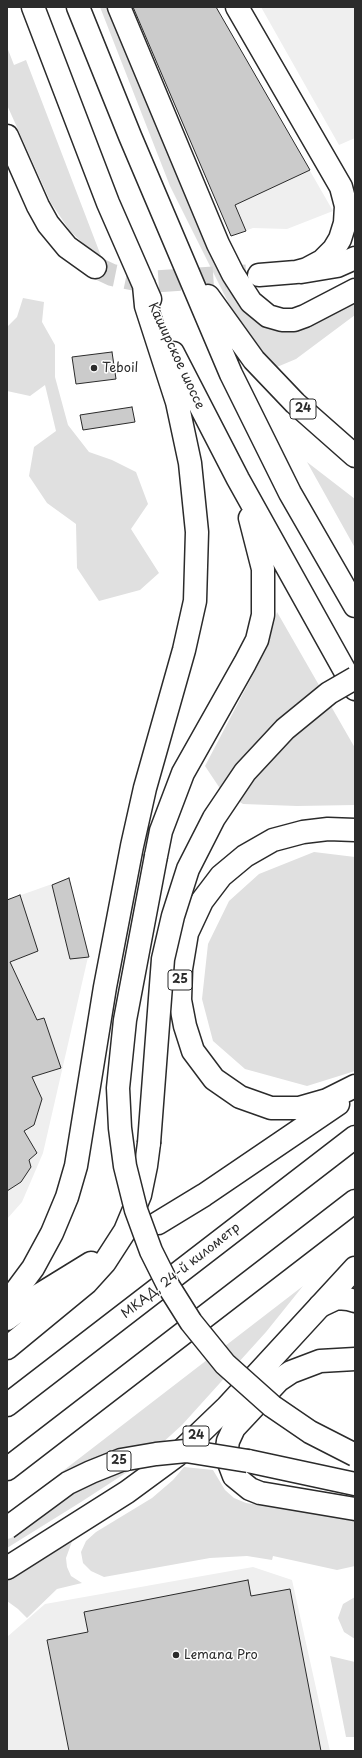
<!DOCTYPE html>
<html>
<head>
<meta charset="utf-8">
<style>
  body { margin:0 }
  #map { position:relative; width:362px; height:1758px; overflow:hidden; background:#fff; font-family:"Playpen Sans",sans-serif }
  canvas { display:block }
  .frame { position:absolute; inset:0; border:8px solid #2b2b2b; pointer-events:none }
</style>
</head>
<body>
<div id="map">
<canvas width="362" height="1758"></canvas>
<div class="frame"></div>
</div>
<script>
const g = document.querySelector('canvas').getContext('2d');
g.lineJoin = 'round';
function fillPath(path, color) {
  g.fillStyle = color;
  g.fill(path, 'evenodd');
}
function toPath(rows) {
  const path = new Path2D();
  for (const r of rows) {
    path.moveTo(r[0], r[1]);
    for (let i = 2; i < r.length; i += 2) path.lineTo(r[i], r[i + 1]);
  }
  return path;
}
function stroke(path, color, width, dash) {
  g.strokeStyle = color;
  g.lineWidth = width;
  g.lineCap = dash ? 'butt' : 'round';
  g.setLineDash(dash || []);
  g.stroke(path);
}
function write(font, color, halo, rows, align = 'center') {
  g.font = font + ' "Playpen Sans",sans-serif';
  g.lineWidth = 3;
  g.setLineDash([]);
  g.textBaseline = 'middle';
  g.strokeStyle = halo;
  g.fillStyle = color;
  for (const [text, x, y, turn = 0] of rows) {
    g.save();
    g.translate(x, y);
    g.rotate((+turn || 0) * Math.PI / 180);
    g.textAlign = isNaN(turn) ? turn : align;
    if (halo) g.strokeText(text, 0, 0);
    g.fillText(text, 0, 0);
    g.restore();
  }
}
fillPath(toPath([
  [132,7,216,7,333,211,287,229,253,228,231,236],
  [261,7,355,7,355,138,339,145],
  [69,878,88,957,43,1153,22,1202,7,1219,7,900],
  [253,1567,292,1580,330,1751,7,1751,7,1637,45,1604]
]), '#efefef');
fillPath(toPath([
  [100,7,107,7,208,248,224,279,243,309,256,321,264,325,303,328,355,302,355,315,296,359,277,367,256,344,230,306,170,186],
  [7,47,14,65,26,60,101,256,88,248,70,231,51,203,7,105],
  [23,298,44,302,42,322,55,345,55,377,68,425,89,452,112,460,136,472,148,504,131,529,159,573,140,590,99,601,77,568,76,524,47,503,29,476,34,447,56,431,45,385,30,396,7,391,7,327,17,317],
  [307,462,355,499,355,548],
  [277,612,355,748,355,805,297,806,243,804,221,790,205,766,268,646],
  [314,852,355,857,355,1071,307,1086,245,1069,213,1041,202,999,208,944,229,901,259,874],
  [303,1286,266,1332,182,1425,138,1465,81,1502,7,1548,7,1514],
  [184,1467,213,1470,225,1490,234,1498,246,1503,355,1519,355,1566,337,1570,273,1556,272,1560,247,1556,210,1558,104,1577,91,1571,83,1563,81,1552,86,1541,96,1532,152,1498,173,1480],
  [74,1536,66,1558,67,1567,71,1576,82,1583,57,1589,27,1618,18,1609,7,1601,7,1578],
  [355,1597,355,1639,344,1632,338,1618,343,1604],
  [330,1656,355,1662,354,1737,346,1737]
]), '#e0e0e0');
const building = toPath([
  [133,7,216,7,310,170,235,205,246,231,231,236,133,7],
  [112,352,116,379,76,384,72,357,112,352],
  [132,407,135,422,83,430,80,415,132,407],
  [69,878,89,957,70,959,52,885,69,878],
  [20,895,38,951,10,962,37,1020,44,1018,61,1068,32,1077,42,1099,34,1125,24,1131,37,1153,29,1160,31,1167,21,1182,7,1191,7,900,20,895],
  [248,1580,251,1596,290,1589,321,1751,69,1751,47,1640,88,1632,84,1612,248,1580]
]);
fillPath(building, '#cbcbcb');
stroke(building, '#2b2b2b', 1);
stroke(toPath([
  [95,267,112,275,146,282,253,275]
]), '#d5d5d5', 22, [22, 11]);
const minor = toPath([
  [119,7,218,244,233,274,251,302,268,316,282,320,294,320,305,316,355,290],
  [301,272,337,266,355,258],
  [320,1306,337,1298,348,1299,355,1301],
  [355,1359,320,1361,291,1372,279,1380,234,1428,228,1441,226,1455,234,1476,250,1489,260,1493,355,1509]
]);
const major = toPath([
  [33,7,108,203,150,299],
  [78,7,130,136,231,374,290,493,355,606],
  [237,7,341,187,346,206,345,223,340,239,334,249,322,261,307,269,296,272,259,275],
  [7,136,38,206,48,224,67,247,95,267],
  [208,296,254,360,295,403,355,456],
  [173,353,238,479,355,689],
  [156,856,161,831,183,773,245,663,257,640,263,615,263,569,250,518],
  [7,1303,33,1268,52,1233,67,1197,76,1166,105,987,132,846,145,788,184,650,195,601,197,532,190,463,177,402,146,306,144,285],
  [7,1568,127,1492,176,1456,227,1407,355,1268]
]);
const highway = toPath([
  [355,830,328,829,303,832,273,840,245,856,221,876,202,901,187,933,181,969,180,1000,185,1026,193,1051,214,1079,240,1097,271,1108,299,1108,327,1100,355,1086],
  [158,1223,204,1195,338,1104],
  [7,1319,39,1295,91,1263],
  [7,1348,86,1283,105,1262,125,1231,140,1195,146,1166,149,1143],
  [7,1405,355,1137],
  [248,1461,355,1484],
  [7,1469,355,1201]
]);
stroke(minor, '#2b2b2b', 25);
stroke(major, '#2b2b2b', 25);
stroke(highway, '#2b2b2b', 25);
stroke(minor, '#fff', 22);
stroke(major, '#fff', 22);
stroke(highway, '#fff', 22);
const majorBridge = toPath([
  [156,856,125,1020,118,1088,120,1128,125,1166,136,1210,151,1251,169,1287,191,1322,225,1364,272,1406,310,1432,355,1455]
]);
const highwayBridge = toPath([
  [149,1143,163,959,173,916,188,869,214,818,245,772,285,729,329,693,355,678],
  [7,1528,68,1483,91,1472,121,1460,156,1454,186,1451,248,1461]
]);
stroke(majorBridge, '#2b2b2b', 25, []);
stroke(highwayBridge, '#2b2b2b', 25, []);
stroke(majorBridge, '#fff', 22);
stroke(highwayBridge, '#fff', 22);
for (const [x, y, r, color] of [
  [94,368,4,"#2b2b2b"],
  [176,1655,4,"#2b2b2b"]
]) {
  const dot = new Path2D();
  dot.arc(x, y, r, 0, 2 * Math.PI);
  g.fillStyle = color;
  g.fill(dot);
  stroke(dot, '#fff', 1.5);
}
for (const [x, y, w] of [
  [303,409,26],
  [180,980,24],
  [196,1436,26],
  [119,1461,24]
]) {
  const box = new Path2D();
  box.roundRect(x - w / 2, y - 10, w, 20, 3);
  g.fillStyle = '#fff';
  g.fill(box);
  stroke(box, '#2b2b2b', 1);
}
write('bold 12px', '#2b2b2b', null, [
  ["24",303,409],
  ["25",180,980],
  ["24",196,1436],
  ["25",119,1461]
]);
write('13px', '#2b2b2b', '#fff', [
  ["Каширское шоссе",176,356,65],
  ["МКАД, 24-й километр",181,1271,-38]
]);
write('13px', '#2b2b2b', '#fff', [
  ["Teboil",102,368],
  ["Lemana Pro",184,1655]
], 'left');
</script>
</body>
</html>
